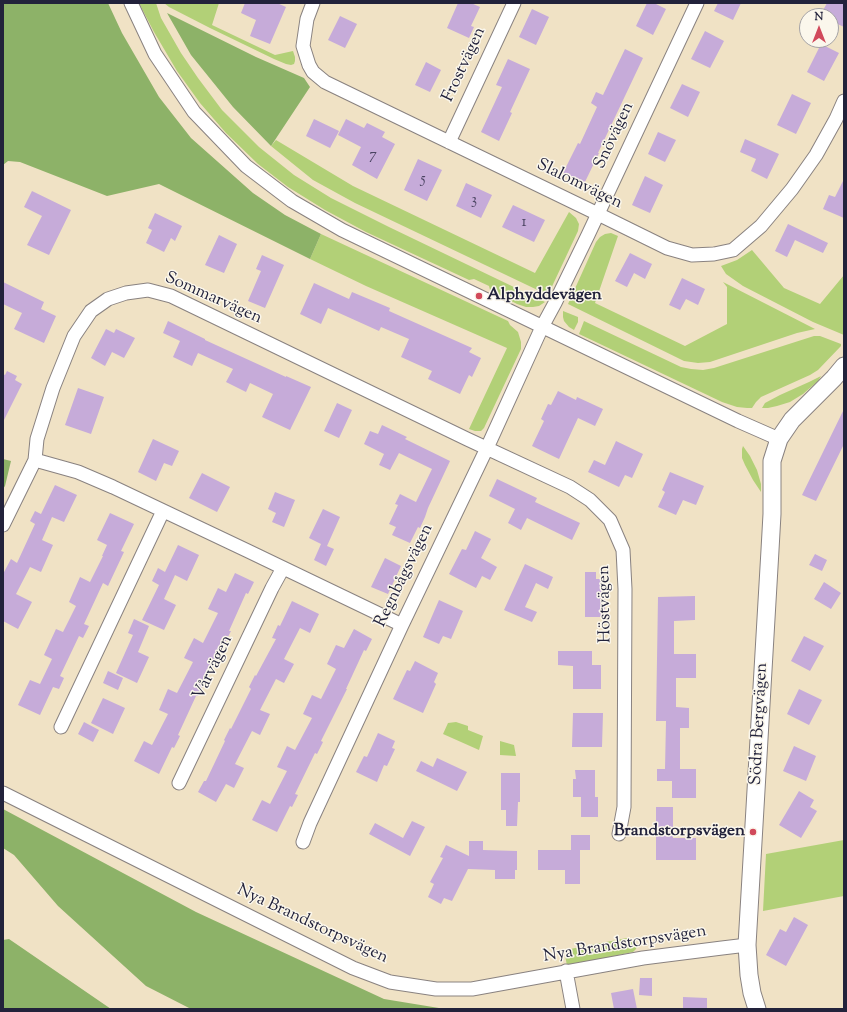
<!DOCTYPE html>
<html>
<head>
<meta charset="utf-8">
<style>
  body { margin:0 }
  #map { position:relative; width:847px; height:1012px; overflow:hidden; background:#f0e2c5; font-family:"Sorts Mill Goudy",serif }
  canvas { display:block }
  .frame { position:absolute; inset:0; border:4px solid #22223b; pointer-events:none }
  .north { position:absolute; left:799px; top:8px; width:40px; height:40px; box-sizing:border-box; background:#fbf7ec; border:1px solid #a4a2a5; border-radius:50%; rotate:0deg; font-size:11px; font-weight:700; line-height:16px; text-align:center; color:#22223b }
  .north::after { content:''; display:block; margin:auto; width:14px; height:18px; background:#d1495b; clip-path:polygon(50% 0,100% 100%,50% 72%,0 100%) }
</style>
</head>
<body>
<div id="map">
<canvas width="847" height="1012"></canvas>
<div class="frame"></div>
<div class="north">N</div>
</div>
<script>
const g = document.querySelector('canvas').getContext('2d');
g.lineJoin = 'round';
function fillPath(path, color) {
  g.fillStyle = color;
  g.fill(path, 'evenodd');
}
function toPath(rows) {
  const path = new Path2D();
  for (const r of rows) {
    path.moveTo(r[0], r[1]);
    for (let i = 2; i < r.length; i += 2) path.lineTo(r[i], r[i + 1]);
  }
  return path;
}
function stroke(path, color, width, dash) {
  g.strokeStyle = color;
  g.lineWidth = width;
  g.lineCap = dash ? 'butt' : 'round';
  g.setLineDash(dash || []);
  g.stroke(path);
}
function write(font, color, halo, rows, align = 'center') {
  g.font = font + ' "Sorts Mill Goudy",serif';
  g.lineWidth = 3;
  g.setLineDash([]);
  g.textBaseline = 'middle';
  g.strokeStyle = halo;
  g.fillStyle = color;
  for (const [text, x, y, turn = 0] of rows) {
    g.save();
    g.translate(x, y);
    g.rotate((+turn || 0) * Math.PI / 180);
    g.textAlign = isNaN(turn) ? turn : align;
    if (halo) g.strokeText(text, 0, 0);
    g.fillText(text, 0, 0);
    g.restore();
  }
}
fillPath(toPath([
  [139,3,156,3,161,18,181,53,198,78,222,110,259,147,294,175,331,198,389,227,545,302,539,306,533,307,526,307,517,304,490,290,489,286,474,279,469,280,366,232,325,210,288,187,258,164,226,133,200,103,177,71,154,32],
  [164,3,219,3,212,25,275,55,293,51,295,57,295,61,294,64,291,65,286,64,274,59,210,28,169,7],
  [276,140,353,186,535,273,569,212,576,218,579,224,578,231,548,295,355,203,313,180,271,146],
  [611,233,618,236,595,303,685,346,727,324,727,287,723,282,815,329,797,333,710,362,698,363,684,361,568,304,596,242,600,237,605,234],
  [321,234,508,321,510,325,518,332,521,342,521,349,484,428,481,431,475,431,469,429,507,348,366,286,310,259],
  [752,250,784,288,820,304,844,275,844,335,813,322,743,286,726,274,721,266,737,260],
  [563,311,578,317,578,322,574,330,569,327,564,321,563,317],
  [584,321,681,367,691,369,703,370,714,368,814,336,820,336,841,344,841,346,818,370,810,375,761,397,756,402,752,408,747,408,737,407,722,402,579,334],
  [821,376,818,381,803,394,790,402,777,406,768,408,762,408,765,403,780,395,809,382],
  [743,446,750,456,757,470,761,484,761,492,753,480,745,465,742,458,742,449],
  [456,722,468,726,468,730,483,736,479,750,443,734,448,723],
  [500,741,514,745,516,756,500,755],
  [844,840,844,896,763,911,766,854],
  [627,938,633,940,637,945,636,949,633,952,567,966,565,955,567,951,570,949]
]), '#b2d077');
fillPath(toPath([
  [3,3,108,3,122,33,159,97,191,138,253,193,285,215,321,234,310,259,159,184,107,196,20,162,8,161,3,165],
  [167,13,256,57,304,78,310,87,271,146,233,107,191,55],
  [3,459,11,461,5,486,3,489],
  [3,809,196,912,384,999,445,1009,191,1009,146,986,58,906,14,855,3,848],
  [9,939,111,1009,3,1009,3,940]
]), '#8db268');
fillPath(toPath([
  [245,3,277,3,286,7,270,44,250,36,256,20,241,13],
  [458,3,471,3,480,7,471,26,474,27,469,38,447,28],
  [647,3,654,3,666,9,653,35,636,26],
  [718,3,741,3,733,20,714,11],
  [827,3,844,3,844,27,831,21,831,16,820,16],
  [532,9,549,17,536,45,519,37],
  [340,16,357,24,345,48,328,40],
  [705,31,724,41,710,68,691,59],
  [821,44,839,53,824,81,807,72],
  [625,49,643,58,598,153,599,153,584,184,563,173,578,143,580,144,597,107,591,103,596,92,603,95],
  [508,59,530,69,510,112,512,113,499,141,481,132,502,87,496,85],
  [426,62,441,70,430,92,415,85],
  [682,84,700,92,688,117,670,108],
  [792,94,811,103,796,134,777,125],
  [314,119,339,131,330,148,306,136],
  [346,119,364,128,367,123,385,132,382,137,395,144,377,179,352,165,361,147,338,135],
  [658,132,676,140,665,162,648,154],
  [745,139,779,154,767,179,751,171,756,159,740,152],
  [418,159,442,170,427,201,404,190],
  [645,176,663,185,650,213,632,205],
  [844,179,844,218,823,209,829,195,835,197],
  [466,183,492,195,481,218,456,206],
  [32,191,71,210,49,255,27,245,42,216,24,207],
  [513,205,545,220,534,242,502,227],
  [155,213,182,226,175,241,171,238,164,252,146,243,152,230,148,228],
  [788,224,828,243,823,253,795,240,787,257,775,251],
  [219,235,237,244,224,273,205,265],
  [630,253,652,264,645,279,634,273,627,287,615,281],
  [262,255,284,265,265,308,248,301,261,271,256,269],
  [682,278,705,289,698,305,686,299,680,310,669,305],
  [3,282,44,302,41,309,56,316,44,343,14,329,22,313,3,304],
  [314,283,349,299,352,292,390,308,389,311,472,348,469,352,481,358,472,377,469,375,460,394,428,379,432,371,401,357,409,339,381,327,379,331,328,308,321,324,300,314],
  [168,321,205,339,205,340,286,377,286,376,311,387,290,430,262,417,273,394,250,383,246,392,226,382,233,369,198,353,192,366,173,357,180,341,163,333],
  [106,329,114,333,116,329,135,338,124,358,112,352,105,366,91,358],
  [7,371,17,376,15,380,22,384,3,422,3,374,5,375],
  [78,388,104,397,91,434,65,425],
  [558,391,576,400,577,397,603,409,595,426,578,418,559,459,532,446,544,421,541,419,548,404,551,405],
  [337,403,352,410,339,438,324,431],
  [844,409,844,444,816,501,802,495],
  [382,425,407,437,405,439,450,461,428,508,425,517,420,528,418,527,410,543,392,535,396,527,389,524,398,505,395,504,400,494,416,502,432,469,399,453,390,470,379,465,384,454,364,444,370,431,378,434],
  [153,439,179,451,172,466,164,463,156,481,138,472],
  [616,441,643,454,632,478,625,475,619,487,588,472,594,460,605,465],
  [670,472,704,486,696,505,683,500,676,515,658,507,665,492,662,490],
  [202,473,230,487,217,512,189,498],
  [497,479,537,498,535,502,580,523,572,540,527,518,521,530,508,523,515,509,489,496],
  [55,485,77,495,64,522,52,517,42,540,53,545,41,572,30,567,16,594,32,602,18,629,3,621,3,574,11,559,17,563,35,524,30,521,35,511,41,514],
  [275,492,295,500,284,527,272,522,276,513,268,509],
  [323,509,340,517,327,546,334,549,326,566,314,560,321,544,309,538],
  [110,513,134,524,121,551,124,552,108,586,103,583,84,624,89,626,83,638,79,636,60,676,64,678,59,689,53,687,40,715,18,705,30,680,40,684,52,659,44,655,56,629,63,632,76,606,69,602,80,577,90,582,103,556,102,556,107,545,97,540],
  [475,531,491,539,481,558,497,567,490,580,482,576,476,588,449,574,462,549,466,550],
  [178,545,199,555,187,581,175,575,164,599,176,605,164,630,142,620,159,585,152,581,158,568,165,572],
  [815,554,827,560,822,571,809,565],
  [385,558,401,566,388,594,371,587],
  [525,564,553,577,548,589,536,583,525,607,537,612,532,622,504,610],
  [585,572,596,572,596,579,605,579,605,617,585,617],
  [235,573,254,582,248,594,246,593,229,631,231,631,198,696,196,696,178,735,180,736,174,748,172,747,159,774,134,761,144,741,152,745,168,714,159,710,168,689,177,693,193,662,184,658,194,638,203,643,218,613,208,609,218,588,226,592],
  [824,582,841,593,831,609,814,599],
  [695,596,695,620,674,621,674,654,696,654,696,678,676,678,676,707,689,708,689,728,680,728,680,769,696,769,696,798,672,798,672,781,657,781,657,769,665,769,666,721,656,721,658,597],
  [439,600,463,611,451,639,443,636,439,644,423,637],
  [292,601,319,614,310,633,300,628,284,659,294,664,284,683,276,679,260,710,270,714,260,735,252,731,235,764,244,768,234,788,226,784,216,802,198,792,204,781,206,781,225,741,224,740,230,728,231,729,251,689,249,687,255,675,256,676,276,639,272,638,278,625,280,626],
  [134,619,149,626,138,652,149,657,137,683,116,673,133,635,128,633],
  [354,629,372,639,366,651,364,650,346,689,347,689,321,741,323,742,317,754,315,753,295,794,298,795,292,807,290,806,277,832,252,820,262,800,270,804,287,771,277,767,287,746,295,750,312,718,303,714,312,695,321,699,336,669,327,664,336,645,344,648],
  [804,636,824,646,810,671,791,661],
  [558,651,592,651,592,665,601,665,601,689,573,689,573,666,558,665],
  [415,661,438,673,434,682,436,684,423,713,393,699,407,670,410,671],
  [108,671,123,678,118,690,103,683],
  [799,689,822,700,809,725,787,714],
  [103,698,125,708,113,734,91,723],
  [573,713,603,713,602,747,572,747],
  [84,722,99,730,93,742,78,734],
  [378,733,395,741,392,748,395,749,387,766,384,765,377,782,356,772,364,756,367,757],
  [794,746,816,756,806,781,783,771],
  [437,758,467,772,457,791,416,771,421,761,433,767],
  [575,770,595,770,595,797,598,797,598,817,581,817,581,797,573,797,573,779,576,779],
  [501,773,520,773,520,802,518,802,517,826,506,826,506,810,501,810],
  [799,791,814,800,810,807,817,811,801,838,779,825],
  [656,807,673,807,673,838,696,838,696,860,656,860],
  [412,821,425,827,410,856,369,834,375,823,403,838],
  [571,835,590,835,590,850,580,850,580,884,565,884,565,870,538,870,538,850,571,850],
  [469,841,483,841,483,850,517,851,517,870,515,870,515,879,495,879,495,870,468,869,452,901,444,898,441,904,428,897,434,884,430,882,443,858,440,857,446,845,469,856],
  [794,917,808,925,786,966,766,955,780,929,786,932],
  [640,978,652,978,652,996,639,995],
  [633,989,637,1009,614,1009,611,993],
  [683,997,707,998,707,1009,683,1009]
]), '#c6abd9');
const minor = toPath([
  [131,3,155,54,194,112,246,166,292,201,342,230,738,421,779,439],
  [313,3,307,19,303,46,309,65,313,72,325,82,598,214,667,248,692,255,714,254,733,250,761,226,792,189,816,155,836,119,844,101],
  [449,142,514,3],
  [35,460,78,472,113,487,248,551,402,625],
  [3,525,35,460,37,439,53,388,74,336,91,311,108,299,126,293,148,290,171,296,467,439,570,487,590,500,610,520,623,550,625,589,624,807,619,834],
  [61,727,163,511],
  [179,783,272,588,283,568],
  [3,793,353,968,390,982,436,989,472,989,643,958,722,948,747,945],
  [303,842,310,823,402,625,487,448,542,327,555,303,588,235,697,3],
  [566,971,573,1009]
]);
const tertiary = toPath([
  [757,1009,752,993,749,975,747,945,770,550,772,514,772,461,779,439,792,420,834,378,844,366]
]);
stroke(minor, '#898280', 15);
stroke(tertiary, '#898280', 19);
stroke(minor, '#fff', 13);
stroke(tertiary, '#fff', 17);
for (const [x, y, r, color] of [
  [479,296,4,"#d1495b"],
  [753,832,4,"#d1495b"]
]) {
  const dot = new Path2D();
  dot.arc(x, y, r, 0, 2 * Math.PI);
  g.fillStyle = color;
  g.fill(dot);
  stroke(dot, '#fbf7ec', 1.5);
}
write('15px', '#4b4462', null, [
  ["7",373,156],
  ["5",423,180],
  ["3",474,201],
  ["1",524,223]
]);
write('17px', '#22223b', '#fbf7ec', [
  ["Frostvägen",465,65,-65],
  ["Snövägen",615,136,-65],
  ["Slalomvägen",579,185,26],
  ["Sommarvägen",213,299,24],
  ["Regnbågsvägen",405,576,-64],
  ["Höstvägen",606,604,-91],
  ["Vårvägen",214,668,-64],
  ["Södra Bergvägen",760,724,-87],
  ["Nya Brandstorpsvägen",312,925,25],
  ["Nya Brandstorpsvägen",625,945,-9]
]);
write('bold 17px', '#22223b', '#fbf7ec', [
  ["Alphyddevägen",487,296],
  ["Brandstorpsvägen",745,832,"right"]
], 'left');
</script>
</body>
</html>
